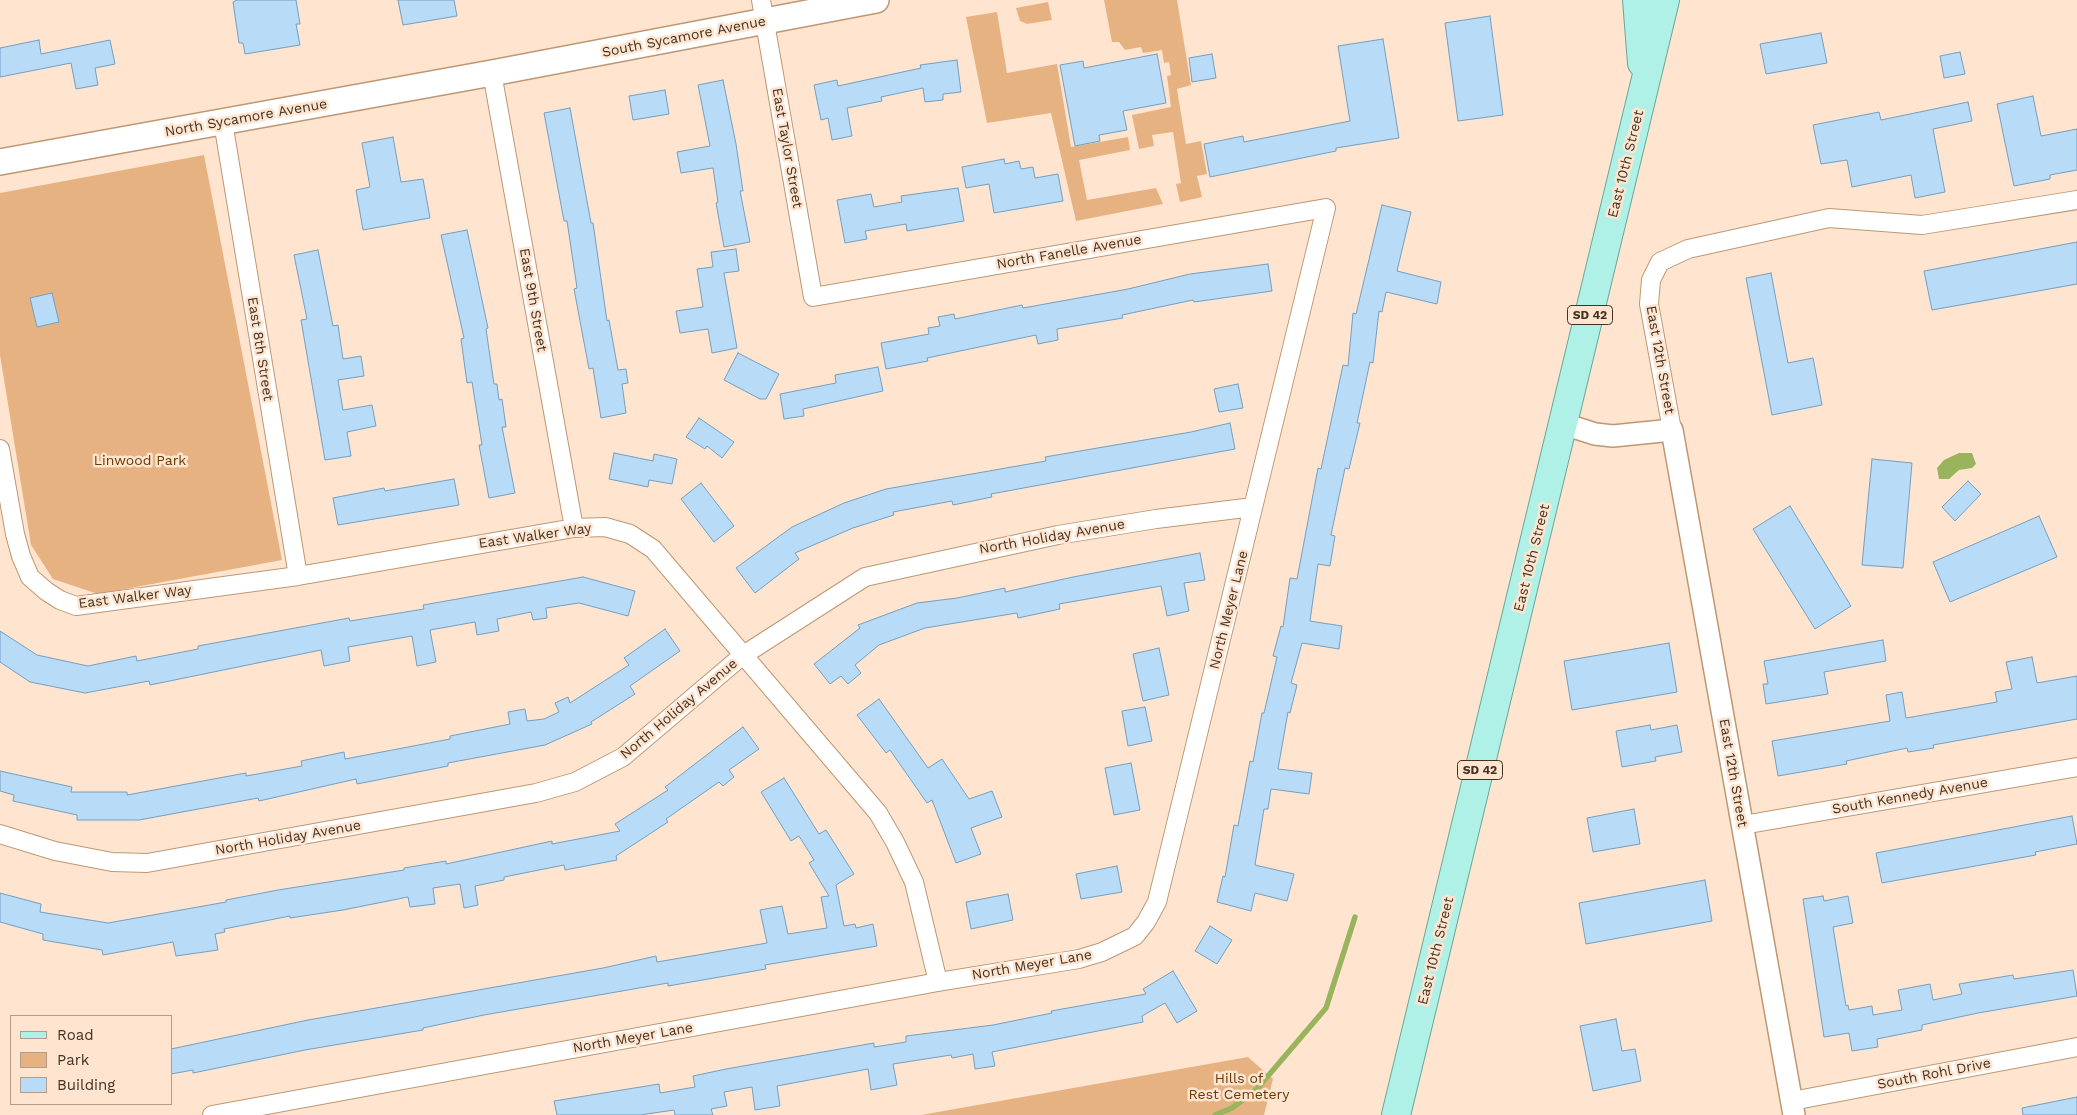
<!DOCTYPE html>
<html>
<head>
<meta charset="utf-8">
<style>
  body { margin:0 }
  #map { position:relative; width:2077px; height:1115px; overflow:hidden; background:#ffe5cf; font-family:"Work Sans",sans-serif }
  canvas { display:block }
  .legend { position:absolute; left:10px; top:1015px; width:162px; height:90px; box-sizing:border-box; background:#ffe5cf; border:1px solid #b39d8a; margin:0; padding:6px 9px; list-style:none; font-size:15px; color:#423223 }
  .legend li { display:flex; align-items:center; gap:10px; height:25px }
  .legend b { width:25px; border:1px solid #b39d8a }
</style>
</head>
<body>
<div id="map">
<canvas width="2077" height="1115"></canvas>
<ul class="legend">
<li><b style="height:6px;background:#b0f1e7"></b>Road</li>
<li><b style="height:14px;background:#e7b282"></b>Park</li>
<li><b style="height:14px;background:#b8dbf8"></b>Building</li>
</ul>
</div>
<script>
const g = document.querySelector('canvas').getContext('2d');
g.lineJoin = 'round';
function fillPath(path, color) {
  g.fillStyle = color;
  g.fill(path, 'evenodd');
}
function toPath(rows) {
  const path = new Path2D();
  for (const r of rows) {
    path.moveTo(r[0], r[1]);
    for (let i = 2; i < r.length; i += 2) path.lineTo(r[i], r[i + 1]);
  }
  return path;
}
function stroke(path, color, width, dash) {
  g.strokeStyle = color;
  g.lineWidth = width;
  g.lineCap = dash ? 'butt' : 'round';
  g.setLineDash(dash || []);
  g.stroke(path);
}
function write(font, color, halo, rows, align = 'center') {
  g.font = font + ' "Work Sans",sans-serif';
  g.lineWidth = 5;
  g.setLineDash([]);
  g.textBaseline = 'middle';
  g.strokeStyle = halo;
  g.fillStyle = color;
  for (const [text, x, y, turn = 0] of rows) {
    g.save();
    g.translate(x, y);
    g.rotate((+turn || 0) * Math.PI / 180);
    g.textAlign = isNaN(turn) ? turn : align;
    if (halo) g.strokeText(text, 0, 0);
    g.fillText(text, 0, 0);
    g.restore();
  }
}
fillPath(toPath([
  [1104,0,1177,0,1191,85,1177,89,1186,144,1201,141,1207,174,1197,176,1202,197,1180,202,1176,184,1181,183,1173,132,1152,135,1154,146,1139,149,1132,115,1171,107,1167,76,1171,75,1169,62,1164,63,1162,50,1143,53,1141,47,1125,50,1119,42,1112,42],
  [1048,2,1052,20,1027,24,1020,21,1016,8],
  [997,12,1007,73,1057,64,1071,147,1128,137,1130,150,1079,160,1087,200,1156,188,1163,204,1076,221,1051,113,987,123,966,17],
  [204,155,282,560,98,594,53,579,31,545,0,355,0,193],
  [1248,1057,1273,1079,1264,1115,921,1115]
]), '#e7b282');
fillPath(toPath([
  [1959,453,1972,453,1976,464,1972,468,1959,470,1949,479,1939,479,1937,468,1944,460]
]), '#99b45d');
stroke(toPath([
  [1215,1115,1232,1108,1256,1090,1326,1008,1355,917]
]), '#99b45d', 5.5);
const building = toPath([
  [237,0,296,0,300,24,296,24,300,45,245,54,243,43,239,43,233,2,237,0],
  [398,0,454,0,457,16,403,25,398,0],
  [1490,16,1503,115,1458,121,1445,23,1490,16],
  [1821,33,1827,63,1766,74,1760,44,1821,33],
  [1383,39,1399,138,1336,148,1336,151,1210,177,1204,144,1243,136,1244,142,1350,121,1338,46,1383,39],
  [39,40,41,54,110,40,115,64,95,68,98,85,76,89,71,63,0,77,0,48,39,40],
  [1960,52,1965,74,1944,78,1940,56,1960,52],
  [1157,54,1166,103,1123,111,1127,130,1099,135,1100,141,1075,146,1060,65,1083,61,1084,68,1157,54],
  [1212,54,1216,78,1192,82,1189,58,1212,54],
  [957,60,961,92,943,94,943,100,925,102,923,88,881,97,882,101,847,108,852,136,832,140,828,118,821,120,814,85,837,80,838,86,921,68,920,65,957,60],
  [723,80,736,144,743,191,740,191,750,242,724,247,716,203,718,202,713,168,681,173,677,152,710,146,698,85,723,80],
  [665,90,669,114,633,120,629,96,665,90],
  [2033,96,2041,136,2077,129,2077,170,2050,175,2050,179,2014,186,1997,104,2033,96],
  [1968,102,1972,121,1933,129,1945,192,1915,198,1911,175,1852,187,1847,160,1821,164,1813,125,1879,112,1881,120,1968,102],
  [570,108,591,223,593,223,607,321,609,320,618,370,626,369,628,383,622,384,626,413,601,418,593,368,589,369,574,289,577,288,567,221,564,221,544,113,570,108],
  [393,137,401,182,423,179,430,218,363,230,356,190,370,187,362,143,393,137],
  [1004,159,1005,164,1019,161,1021,169,1033,167,1035,178,1058,174,1063,201,994,213,989,184,966,188,962,167,1004,159],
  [958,188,964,221,907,231,906,224,865,231,867,239,845,243,837,200,871,194,874,207,902,202,901,196,958,188],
  [1382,205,1411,212,1397,271,1441,282,1437,304,1386,292,1382,312,1379,311,1373,363,1370,362,1357,423,1360,423,1349,469,1345,468,1331,535,1335,536,1330,566,1318,564,1310,621,1342,626,1339,649,1302,643,1291,683,1297,685,1290,713,1288,712,1278,769,1312,773,1309,794,1271,789,1268,809,1264,809,1255,865,1294,874,1287,901,1255,893,1251,911,1217,902,1223,876,1225,877,1234,825,1238,826,1250,761,1253,762,1262,713,1264,713,1277,657,1273,656,1281,626,1283,627,1290,578,1297,579,1318,468,1321,469,1343,365,1348,366,1353,313,1356,314,1382,205],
  [467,230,488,328,486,329,494,384,497,384,499,400,502,399,506,427,502,427,515,493,489,498,479,445,482,445,472,382,467,383,461,339,464,338,441,235,467,230],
  [2077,242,2077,284,1932,310,1924,271,2077,242],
  [736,249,739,271,724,273,737,348,712,353,708,329,680,333,676,311,703,307,697,269,713,267,711,252,736,249],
  [318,250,333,326,338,325,343,359,361,356,364,376,338,380,343,410,372,405,376,426,347,432,351,456,325,460,301,320,307,319,294,255,318,250],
  [1268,264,1272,291,1194,302,1193,300,1122,315,1123,318,1057,329,1058,340,1038,344,1036,335,927,358,928,361,886,369,881,343,929,334,928,328,940,326,938,317,954,314,955,319,1022,305,1023,308,1128,289,1190,274,1268,264],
  [1771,273,1788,363,1813,358,1822,405,1772,415,1746,278,1771,273],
  [52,293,59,322,37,327,30,298,52,293],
  [738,353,779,374,766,399,760,399,724,380,738,353],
  [878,367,883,391,803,409,804,416,784,419,780,394,836,383,835,375,878,367],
  [1238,384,1243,408,1219,412,1214,389,1238,384],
  [699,418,734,442,722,458,707,446,705,449,686,437,699,418],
  [1230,423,1235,449,991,494,992,497,953,505,952,501,893,512,894,515,853,528,795,553,799,559,755,593,736,568,792,527,844,503,886,489,1046,461,1045,457,1191,432,1230,423],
  [614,453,653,461,654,454,677,459,672,484,649,480,648,487,609,479,614,453],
  [1872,459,1912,463,1903,568,1862,565,1872,459],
  [454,479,459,505,338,525,333,498,384,488,385,491,454,479],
  [1968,481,1981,494,1955,521,1942,507,1968,481],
  [701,483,734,526,714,542,681,499,701,483],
  [1790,506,1851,606,1815,629,1753,529,1790,506],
  [2039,516,2057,557,1950,602,1933,562,2039,516],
  [1200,553,1205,580,1184,583,1189,611,1167,616,1161,586,1059,604,1060,609,1018,618,1017,613,925,628,879,645,855,665,861,673,848,684,841,676,830,684,814,664,860,628,858,625,917,603,957,598,1005,588,1005,592,1073,577,1200,553],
  [583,577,635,591,628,616,579,603,546,608,547,618,533,620,531,612,497,619,499,631,477,635,475,622,430,630,436,662,417,666,412,636,348,647,350,661,324,666,321,650,150,685,149,681,85,693,30,682,0,662,0,631,37,655,88,666,136,656,137,661,198,649,198,646,349,618,350,621,424,609,423,605,583,577],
  [665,629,680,651,630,686,635,694,591,722,592,724,545,745,448,763,448,766,357,784,356,779,259,801,258,798,139,820,77,820,77,815,13,801,14,795,0,791,0,771,72,787,71,792,127,792,127,795,246,773,246,776,302,766,301,761,344,752,345,759,450,739,450,736,510,724,508,712,525,709,527,721,544,719,559,712,555,703,568,697,570,703,629,665,624,658,665,629],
  [1883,640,1886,661,1824,672,1828,694,1766,704,1763,684,1768,684,1764,661,1883,640],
  [1669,643,1677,692,1572,710,1564,661,1669,643],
  [1159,648,1169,695,1143,701,1133,654,1159,648],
  [2032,657,2037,683,2077,676,2077,719,1933,745,1934,748,1908,752,1907,748,1846,761,1847,764,1778,776,1772,741,1890,721,1886,695,1902,692,1906,718,1997,702,1995,692,2012,689,2006,662,2032,657],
  [879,699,928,768,942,759,969,799,992,791,1002,817,971,828,981,854,956,863,932,800,927,803,890,750,886,753,857,715,879,699],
  [1145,707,1152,741,1128,746,1122,711,1145,707],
  [1650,725,1651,730,1677,725,1682,752,1655,757,1656,761,1622,767,1616,731,1650,725],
  [743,727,759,749,729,770,734,777,723,786,719,782,666,819,668,822,616,856,617,860,565,870,564,865,504,877,504,880,475,886,478,905,464,908,460,884,433,888,435,904,410,907,408,897,343,910,290,918,290,916,224,929,225,932,215,934,218,950,176,956,173,942,103,955,102,950,43,940,43,934,0,922,0,893,41,904,40,912,108,923,226,902,226,900,278,890,404,870,404,868,446,861,446,864,552,841,552,844,620,831,615,824,668,790,665,787,743,727],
  [1131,763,1140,810,1114,815,1105,768,1131,763],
  [784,778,819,834,826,830,854,874,836,885,844,926,855,924,856,928,873,924,877,946,765,965,766,969,668,986,668,983,484,1015,423,1028,423,1030,305,1050,193,1073,193,1070,171,1074,171,1049,308,1020,603,968,656,956,657,962,767,943,760,910,782,906,788,934,827,928,821,897,829,896,809,863,814,860,799,836,791,841,761,792,784,778],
  [1634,809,1640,844,1593,852,1587,818,1634,809],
  [2072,816,2077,844,2035,852,2036,855,1882,883,1876,853,2072,816],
  [1117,866,1122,892,1081,899,1076,874,1117,866],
  [1705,880,1712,921,1586,944,1579,903,1705,880],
  [1008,894,1013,920,971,929,966,902,1008,894],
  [1823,896,1824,901,1848,896,1853,923,1833,927,1846,1006,1848,1005,1849,1010,1872,1006,1873,1015,1902,1010,1898,990,1930,984,1933,1000,1962,994,1959,984,2013,975,2014,979,2073,970,2077,996,1978,1013,1922,1025,1922,1030,1877,1039,1878,1047,1852,1051,1849,1033,1824,1037,1803,899,1823,896],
  [1210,926,1232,940,1217,964,1195,951,1210,926],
  [1173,971,1197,1011,1177,1023,1165,1003,1142,1016,1143,1022,992,1052,995,1066,975,1069,973,1054,952,1058,951,1055,893,1064,897,1085,871,1090,868,1069,777,1086,780,1106,755,1110,752,1087,724,1092,727,1106,711,1109,713,1115,675,1115,674,1110,640,1115,557,1115,554,1101,659,1084,660,1093,695,1087,693,1076,726,1069,874,1043,874,1047,906,1042,906,1036,993,1025,1052,1013,1051,1011,1146,994,1143,989,1173,971],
  [1616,1019,1622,1051,1635,1049,1641,1081,1593,1091,1580,1026,1616,1019],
  [2077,1097,2077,1115,2023,1115,2022,1108,2077,1097]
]);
fillPath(building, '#b8dbf8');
stroke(building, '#739ec0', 1);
const minor = toPath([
  [492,73,574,528],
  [223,122,298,576],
  [1672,430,1649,304,1651,280,1660,262,1688,249,1829,218,1922,225,2077,200],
  [0,449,15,534,21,556,30,577,46,591,60,600,76,606,298,576,574,528,605,527,630,534,653,549,878,813,895,842,914,882,938,982],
  [1743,825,2077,767],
  [0,834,55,851,112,862,147,863,536,793,575,782,623,757,742,656,865,577,1058,535,1156,519,1253,507],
  [1792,1101,2077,1047],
  [212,1115,938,982,1079,959,1102,952,1135,936,1146,922,1157,902,1326,208,813,297,761,0]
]);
const tertiary = toPath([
  [1564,424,1595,434,1613,436,1672,430,1794,1115]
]);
const secondary = toPath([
  [0,162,492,73,876,0]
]);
const primary = toPath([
  [1637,0,1642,63],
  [1396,1115,1665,0]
]);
stroke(minor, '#bf9773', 20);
stroke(tertiary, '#bf9773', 24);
stroke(secondary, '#bf9773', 28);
stroke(primary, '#68a898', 30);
stroke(minor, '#fff', 18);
stroke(tertiary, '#fff', 21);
stroke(secondary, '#fff', 25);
stroke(primary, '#b0f1e7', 28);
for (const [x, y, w] of [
  [1590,315,45],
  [1480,770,45]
]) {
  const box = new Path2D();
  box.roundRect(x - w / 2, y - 9.5, w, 19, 4);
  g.fillStyle = '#ffe5cf';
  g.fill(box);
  stroke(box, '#423223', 1);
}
write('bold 12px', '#423223', null, [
  ["SD 42",1590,315],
  ["SD 42",1480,770]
]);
write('14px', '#423223', '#ffe5cf', [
  ["South Sycamore Avenue",684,37,-11],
  ["North Sycamore Avenue",246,118,-10],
  ["East Taylor Street",787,148,80],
  ["East 10th Street",1626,164,-76],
  ["North Fanelle Avenue",1069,252,-10],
  ["East 9th Street",533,300,80],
  ["East 8th Street",260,349,81],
  ["East 12th Street",1660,360,80],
  ["East Walker Way",535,536,-8],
  ["North Holiday Avenue",1052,537,-10],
  ["East 10th Street",1532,558,-76],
  ["East Walker Way",135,597,-7],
  ["North Meyer Lane",1229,610,-76],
  ["North Holiday Avenue",679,709,-40],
  ["East 12th Street",1733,773,80],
  ["South Kennedy Avenue",1910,796,-10],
  ["North Holiday Avenue",288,838,-10],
  ["East 10th Street",1436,951,-76],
  ["North Meyer Lane",1032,965,-10],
  ["North Meyer Lane",633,1038,-10],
  ["South Rohl Drive",1934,1074,-11]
]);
write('14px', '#673a02', '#ffe5cf', [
  ["Linwood Park",140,461],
  ["Hills of",1239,1079],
  ["Rest Cemetery",1239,1095]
]);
</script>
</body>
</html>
